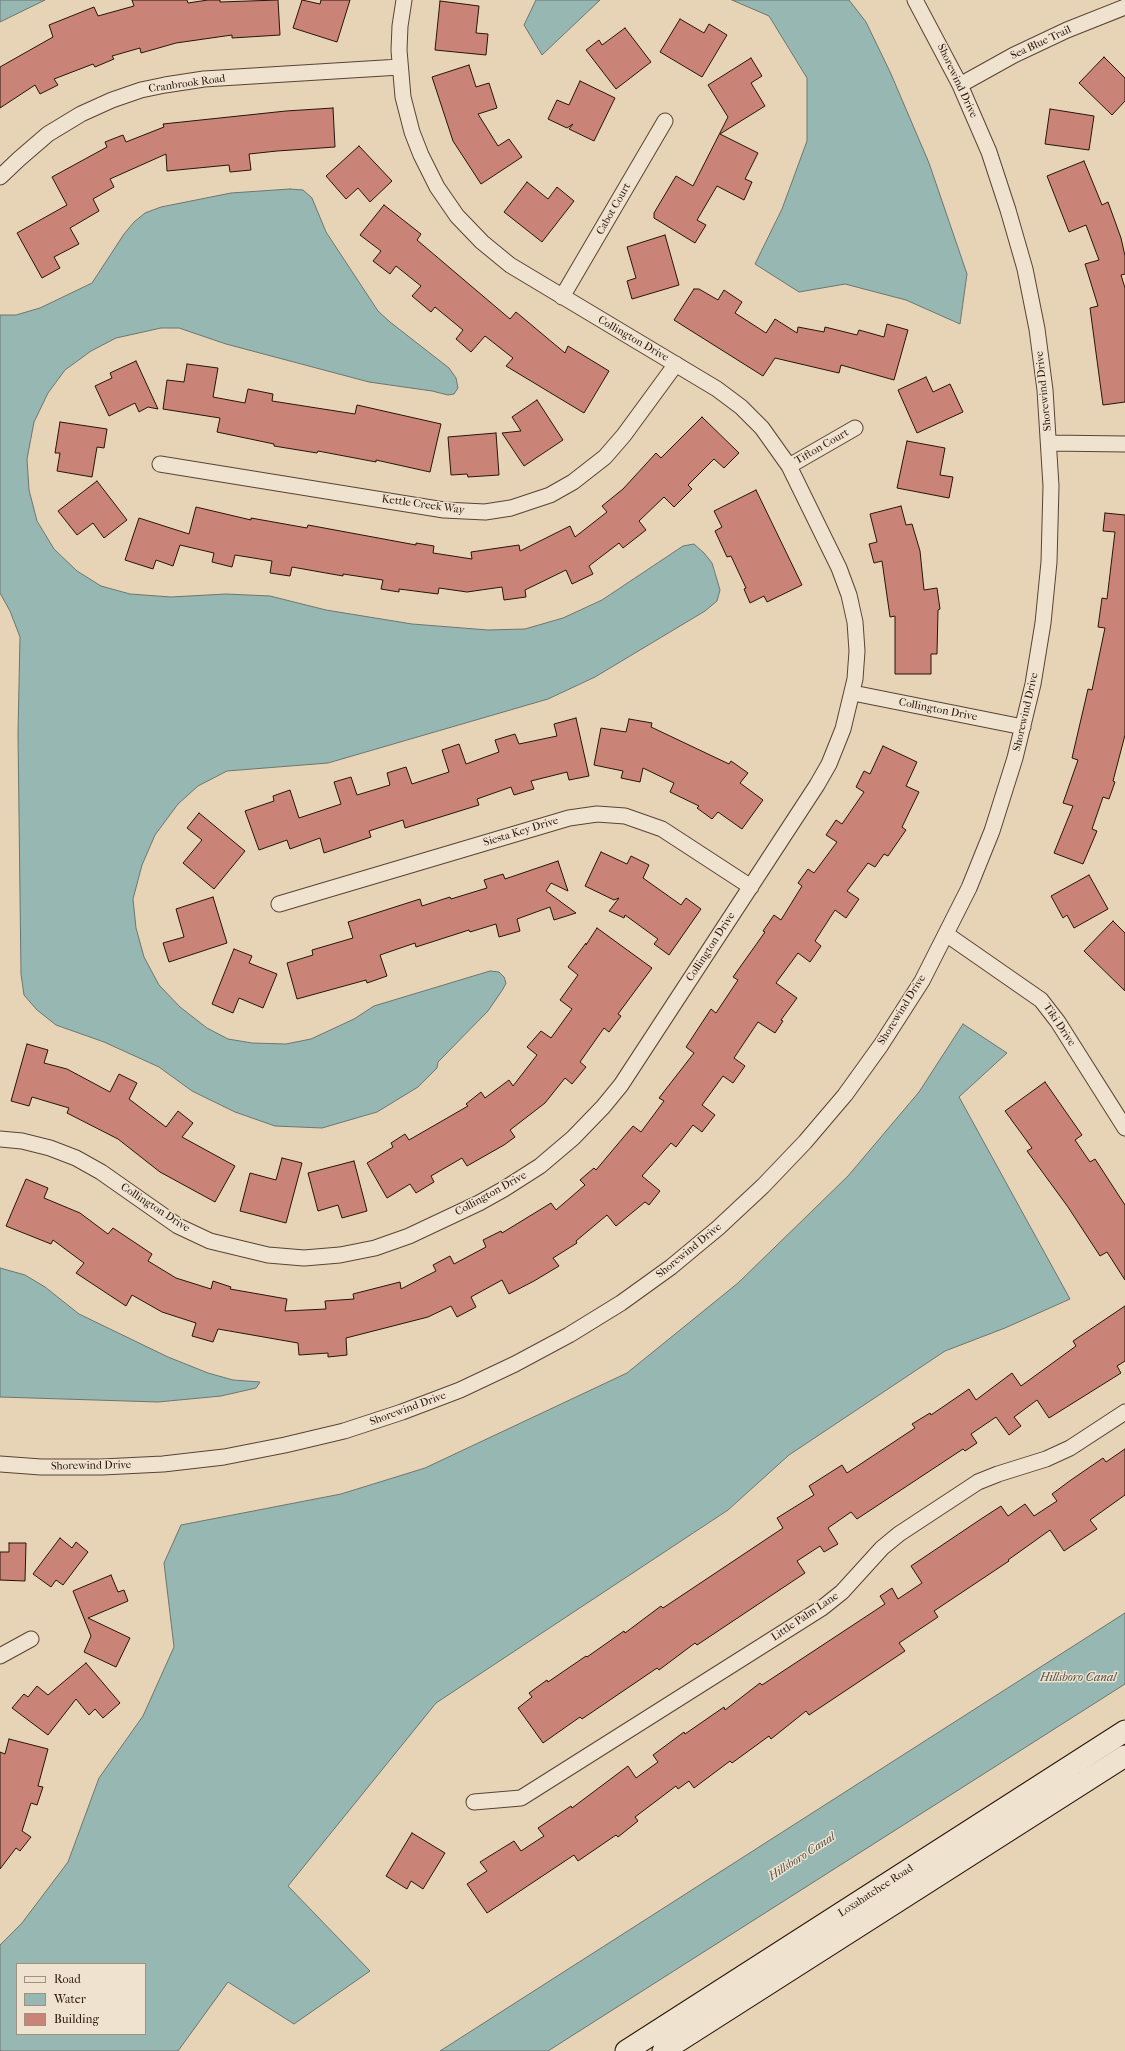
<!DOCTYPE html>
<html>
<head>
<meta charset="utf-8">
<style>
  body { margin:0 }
  #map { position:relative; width:1125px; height:2051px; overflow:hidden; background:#e7d3b5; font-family:"IM FELL French Canon",serif }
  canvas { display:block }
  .legend { position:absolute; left:16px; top:1963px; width:130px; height:72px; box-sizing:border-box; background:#efe2cf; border:1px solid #9f9080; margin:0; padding:5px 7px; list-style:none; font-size:12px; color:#281409 }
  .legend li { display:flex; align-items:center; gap:8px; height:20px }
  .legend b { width:20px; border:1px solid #9f9080 }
</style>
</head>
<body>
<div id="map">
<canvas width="1125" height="2051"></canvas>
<ul class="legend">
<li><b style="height:5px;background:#efe2cf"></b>Road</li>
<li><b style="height:11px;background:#97b7b3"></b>Water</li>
<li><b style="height:11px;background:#ca8477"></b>Building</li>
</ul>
</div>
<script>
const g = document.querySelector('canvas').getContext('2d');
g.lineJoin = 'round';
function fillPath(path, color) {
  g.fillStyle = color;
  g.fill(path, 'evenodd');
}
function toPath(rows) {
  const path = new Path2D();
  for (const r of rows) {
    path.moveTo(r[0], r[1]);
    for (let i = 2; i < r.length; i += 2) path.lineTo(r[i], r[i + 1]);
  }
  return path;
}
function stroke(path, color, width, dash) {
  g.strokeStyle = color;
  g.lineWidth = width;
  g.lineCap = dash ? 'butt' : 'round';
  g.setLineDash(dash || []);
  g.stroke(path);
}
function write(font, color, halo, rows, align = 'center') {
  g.font = font + ' "IM FELL French Canon",serif';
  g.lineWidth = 3;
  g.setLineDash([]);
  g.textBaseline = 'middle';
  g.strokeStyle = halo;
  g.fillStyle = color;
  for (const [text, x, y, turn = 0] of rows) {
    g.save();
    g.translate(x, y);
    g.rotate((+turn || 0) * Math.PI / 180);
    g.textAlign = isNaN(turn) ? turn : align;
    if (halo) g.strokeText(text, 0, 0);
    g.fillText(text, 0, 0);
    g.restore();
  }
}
const water = toPath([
  [0,0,45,0,0,22,0,0],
  [536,0,600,0,542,55,524,25,536,0],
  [732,0,849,0,866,22,891,74,929,163,967,274,960,324,906,300,845,284,799,292,755,264,782,209,807,141,807,78,769,16,732,0],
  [290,189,303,190,312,198,326,232,378,311,390,322,449,368,456,378,458,388,454,394,448,395,432,391,369,382,226,344,179,328,161,328,116,338,91,351,65,370,48,393,34,422,27,459,29,490,37,521,54,549,77,571,101,586,130,594,171,597,226,594,270,596,326,610,412,624,488,630,525,629,563,618,602,600,683,546,694,544,704,553,712,563,720,590,717,601,705,611,595,677,548,699,328,763,227,771,198,786,178,804,155,835,142,865,133,899,136,928,144,957,159,985,180,1007,207,1028,228,1039,252,1043,286,1044,311,1039,354,1019,374,1006,490,971,499,972,504,977,506,983,503,989,488,1011,438,1062,437,1068,418,1087,377,1112,322,1128,275,1126,235,1112,192,1091,159,1067,104,1042,56,1025,37,1010,24,995,21,974,18,733,20,637,10,611,0,593,0,315,16,315,40,308,92,283,124,234,134,222,145,213,161,207,231,193,290,189],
  [963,1024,1007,1053,959,1097,1070,1299,1005,1328,945,1351,789,1455,728,1510,436,1703,288,1886,370,1971,294,2024,228,1982,178,2051,0,2051,0,1945,22,1923,68,1862,99,1778,143,1716,174,1647,164,1563,181,1525,341,1494,425,1468,627,1373,738,1283,848,1176,919,1092,963,1024],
  [17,1964,145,1964,145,2034,17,2034,17,1964],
  [0,1268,25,1275,45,1287,79,1314,168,1357,208,1373,233,1380,260,1382,256,1388,221,1396,158,1402,0,1397,0,1268],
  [1125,1613,1125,1684,548,2051,440,2051,1125,1613]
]);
fillPath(water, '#97b7b3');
stroke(water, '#6b766f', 1);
const building = toPath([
  [132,0,187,0,188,3,208,0,220,0,220,2,278,0,280,35,232,38,232,35,176,43,141,53,140,48,112,56,114,59,95,67,93,64,54,79,58,85,40,94,35,85,0,108,0,67,53,37,49,25,94,7,98,16,134,6,132,0],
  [302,0,320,4,321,0,350,0,337,42,293,28,302,0],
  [440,1,479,6,476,33,488,34,486,55,435,50,440,1],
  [680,19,704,33,709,24,727,35,702,77,660,52,680,19],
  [625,28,651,62,616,89,586,50,599,40,602,45,625,28],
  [1104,57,1125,78,1125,101,1112,115,1079,83,1104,57],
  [751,58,762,76,751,83,765,106,720,134,758,153,745,179,752,182,744,200,717,186,697,220,706,225,695,243,654,218,654,213,676,176,693,186,728,117,708,85,751,58],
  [469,65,476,87,489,83,497,108,478,114,498,146,509,139,522,157,481,184,453,141,432,77,469,65],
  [580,81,615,98,594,141,569,129,573,124,567,128,548,119,557,100,569,105,580,81],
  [333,108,335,147,277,151,249,154,251,170,230,172,229,165,167,171,166,154,110,179,114,187,93,199,99,211,70,228,79,244,54,257,60,268,42,278,17,233,67,205,52,177,107,147,105,142,123,135,126,142,164,127,163,124,286,111,333,108],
  [1050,109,1094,116,1089,150,1045,144,1050,109],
  [359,146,392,181,370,202,358,188,346,199,326,176,359,146],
  [1084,161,1102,205,1108,202,1121,238,1125,256,1125,274,1121,275,1125,288,1125,402,1103,405,1090,308,1098,306,1085,264,1099,260,1086,225,1069,232,1047,176,1084,161],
  [527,182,548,199,557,187,574,201,542,242,504,212,527,182],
  [384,205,421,234,417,240,510,319,516,312,565,353,568,346,609,371,584,413,506,366,513,358,485,336,471,352,456,339,463,330,435,307,431,312,412,296,421,286,396,266,390,274,373,261,381,251,360,235,384,205],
  [665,235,679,285,632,299,627,281,636,278,627,247,665,235],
  [694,289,699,289,718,300,724,290,742,302,735,313,766,333,775,319,797,333,798,327,824,332,825,327,857,335,859,330,884,337,887,324,908,330,894,380,841,365,839,373,775,358,763,376,674,320,694,289],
  [136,361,158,409,148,407,139,412,135,403,109,416,95,386,112,378,110,373,136,361],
  [187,364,218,368,213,397,245,403,248,389,273,394,272,401,355,414,357,405,441,424,430,472,376,460,376,462,318,451,317,453,274,446,274,444,217,432,220,418,163,409,167,380,184,382,187,364],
  [926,377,933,392,950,384,963,412,917,433,898,390,926,377],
  [537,400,563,440,524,466,502,433,521,431,512,417,537,400],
  [702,417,739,453,724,468,714,459,688,485,692,489,674,507,664,497,639,521,646,530,623,548,619,543,589,566,593,574,572,584,566,570,525,590,526,597,504,600,502,587,467,592,439,588,438,594,399,589,399,592,381,589,383,580,343,574,343,576,292,567,290,576,270,573,272,561,235,555,232,567,212,562,214,553,180,545,173,566,156,560,153,569,125,560,139,518,189,534,196,507,251,520,251,518,307,528,308,525,416,545,416,543,434,546,433,553,472,559,471,552,519,545,520,551,570,526,575,537,607,512,602,506,623,489,656,453,661,458,702,417],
  [60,422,107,429,104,448,97,447,92,477,57,471,60,453,55,453,60,422],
  [496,433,499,475,468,477,467,474,451,475,448,437,496,433],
  [907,441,945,448,940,475,953,477,949,498,897,488,907,441],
  [97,481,127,520,104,538,93,523,77,535,58,511,97,481],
  [756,490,802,585,767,602,764,596,750,603,744,589,746,588,731,556,727,557,715,531,722,527,714,511,756,490],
  [901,506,906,525,912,524,920,551,924,590,937,588,940,609,938,610,937,654,931,654,931,674,895,674,895,616,890,617,882,561,874,563,869,544,877,542,870,514,901,506],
  [1105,513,1125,515,1125,735,1113,781,1115,782,1109,799,1103,797,1092,829,1097,831,1083,864,1054,853,1073,806,1063,803,1078,760,1072,758,1088,689,1092,690,1105,628,1098,627,1102,598,1107,599,1115,532,1103,531,1105,513],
  [576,718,589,776,569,780,567,772,531,781,534,789,514,795,511,787,477,799,479,805,405,828,403,820,369,831,371,837,324,853,320,838,290,849,287,840,259,850,245,811,274,801,273,796,290,790,299,818,341,804,334,782,351,777,357,795,390,785,387,773,406,767,412,784,449,772,442,750,459,744,466,764,499,752,495,740,515,734,519,744,557,736,554,724,576,718],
  [629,719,652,723,651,727,729,764,731,761,748,773,740,783,763,800,742,829,718,812,712,819,697,808,699,806,670,792,674,783,643,768,640,782,621,778,623,771,594,765,601,728,626,732,629,719],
  [883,746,917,762,906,786,919,792,902,827,906,830,888,856,884,854,875,867,868,863,847,891,859,899,846,918,835,910,815,941,821,946,810,962,798,953,776,983,797,998,781,1020,783,1021,775,1033,758,1022,734,1058,745,1066,733,1083,723,1076,702,1105,715,1115,702,1132,693,1125,676,1147,671,1143,642,1176,660,1191,649,1205,645,1202,616,1226,607,1215,576,1241,577,1243,553,1258,559,1266,534,1281,509,1294,502,1280,471,1297,476,1307,457,1317,451,1306,428,1317,346,1338,347,1355,328,1357,328,1353,299,1355,298,1343,218,1329,213,1342,192,1336,196,1323,162,1312,132,1295,126,1306,76,1273,84,1263,53,1240,51,1244,6,1226,26,1179,48,1188,44,1198,80,1213,108,1234,113,1228,152,1254,148,1261,176,1278,211,1289,213,1281,231,1287,230,1289,287,1299,285,1311,326,1309,325,1301,354,1299,353,1294,400,1282,401,1289,436,1271,433,1265,450,1256,454,1264,486,1247,483,1240,501,1231,502,1233,551,1203,556,1210,585,1185,580,1180,594,1168,596,1170,633,1126,641,1132,664,1101,659,1098,694,1053,686,1047,711,1009,716,1013,738,980,733,977,765,932,763,931,774,915,781,920,802,886,798,883,808,869,814,873,837,842,826,835,836,820,842,824,864,792,856,787,864,771,870,774,883,746],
  [199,813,245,851,214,889,183,863,202,840,187,828,199,813],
  [601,852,627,864,631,856,649,865,643,878,681,905,686,898,701,909,669,955,654,944,658,939,625,915,624,918,609,911,619,898,614,900,585,886,601,852],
  [558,861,568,891,551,883,546,891,576,913,554,920,550,907,517,919,520,931,499,937,496,924,470,932,469,930,416,947,415,943,380,955,387,976,367,983,366,980,297,999,287,963,313,955,312,950,353,938,348,922,420,899,422,906,450,897,451,899,487,888,484,880,503,874,505,879,558,861],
  [1089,875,1108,909,1074,928,1067,915,1063,918,1051,896,1089,875],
  [213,897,227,943,169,962,163,943,184,937,176,909,213,897],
  [1113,921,1125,933,1125,991,1084,951,1113,921],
  [597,928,652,968,618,1014,621,1016,609,1032,604,1028,580,1062,586,1067,572,1084,565,1078,545,1103,510,1130,515,1137,504,1145,467,1166,462,1158,431,1176,434,1182,416,1193,410,1184,387,1198,367,1163,393,1147,391,1143,405,1134,409,1140,468,1106,466,1104,481,1092,485,1098,509,1080,513,1086,537,1055,527,1047,541,1031,551,1038,572,1009,560,1000,578,975,568,967,586,943,586,945,597,928],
  [234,949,252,956,249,963,277,974,263,1008,239,998,233,1013,212,1004,234,949],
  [27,1044,48,1050,44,1063,67,1069,110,1092,119,1074,137,1083,129,1099,166,1127,178,1111,193,1123,182,1137,235,1166,215,1202,160,1172,118,1139,67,1113,69,1108,32,1097,29,1106,11,1101,27,1044],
  [1045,1082,1082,1135,1075,1140,1090,1162,1095,1159,1125,1205,1125,1280,1107,1252,1100,1256,1068,1207,1027,1151,1032,1148,1005,1111,1045,1082],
  [282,1158,302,1163,286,1223,240,1211,250,1173,276,1180,282,1158],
  [354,1161,367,1211,342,1218,338,1205,318,1211,308,1173,354,1161],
  [1125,1306,1125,1361,1117,1366,1121,1373,1049,1418,1037,1400,1014,1417,1021,1426,1009,1435,996,1417,971,1434,977,1443,965,1451,963,1449,857,1519,851,1512,828,1528,838,1544,824,1552,820,1546,797,1561,805,1573,697,1645,695,1643,659,1670,657,1668,582,1719,580,1717,543,1743,518,1708,532,1697,529,1693,547,1680,548,1682,586,1656,587,1657,624,1631,625,1633,661,1606,663,1608,783,1528,777,1518,814,1495,809,1486,842,1465,847,1473,915,1428,912,1424,930,1413,931,1415,969,1389,976,1400,1012,1373,1021,1386,1076,1346,1073,1341,1125,1306],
  [1125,1449,1125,1495,1090,1520,1097,1529,1064,1551,1050,1530,1008,1560,1009,1561,934,1611,938,1617,899,1643,905,1651,809,1715,806,1711,771,1739,769,1736,732,1763,730,1761,694,1788,689,1781,678,1789,676,1786,635,1817,638,1821,618,1837,616,1835,578,1861,574,1855,487,1913,467,1884,487,1871,480,1862,514,1841,521,1851,544,1836,538,1828,571,1806,572,1808,628,1766,636,1778,658,1762,653,1755,684,1732,685,1734,724,1707,725,1710,760,1683,762,1685,885,1604,880,1596,892,1588,898,1599,922,1583,911,1566,981,1519,1001,1506,1008,1516,1025,1504,1034,1516,1057,1501,1052,1494,1071,1480,1103,1458,1106,1462,1125,1449],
  [60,1538,72,1548,76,1542,88,1552,63,1585,56,1580,51,1587,33,1574,60,1538],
  [9,1543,26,1543,25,1581,0,1580,0,1552,9,1552,9,1543],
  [111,1575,118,1592,124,1590,128,1601,88,1618,130,1638,116,1667,84,1652,91,1636,73,1591,111,1575],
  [86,1663,120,1703,103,1718,95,1709,89,1715,76,1699,48,1735,12,1708,24,1694,28,1697,37,1686,48,1695,86,1663],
  [9,1739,48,1749,38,1786,43,1787,37,1805,31,1803,22,1831,31,1837,20,1851,16,1848,0,1869,0,1752,5,1754,9,1739],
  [412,1833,445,1853,423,1889,411,1881,407,1889,386,1876,412,1833]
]);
fillPath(building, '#ca8477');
stroke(building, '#281409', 1);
const street = toPath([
  [960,85,1014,55,1067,30,1125,7],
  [0,177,19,159,48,134,81,114,112,100,141,90,165,85,204,79,400,67],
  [562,297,665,121],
  [1050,443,1125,444],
  [160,464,444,510,485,512,511,508,550,495,573,482,605,457,624,435,676,364],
  [789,466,855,428],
  [853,693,1023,727],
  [279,904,569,818,597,814,625,816,662,829,751,887],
  [946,934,1041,1000,1058,1022,1125,1128],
  [0,1139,22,1141,50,1148,76,1158,101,1172,178,1226,210,1241,268,1255,304,1258,340,1255,375,1248,409,1236,479,1203,504,1189,540,1166,573,1138,603,1107,621,1085,817,785,829,764,843,729,855,679,857,651,855,622,849,595,839,568,789,466,762,428,741,407,717,389,510,265,482,242,457,216,437,187,421,155,412,132,403,97,399,50,400,26,404,0],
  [0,1464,41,1467,102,1467,163,1464,224,1457,285,1445,344,1431,402,1412,460,1390,515,1364,569,1335,621,1303,671,1267,718,1228,763,1186,805,1142,845,1095,881,1045,922,981,969,888,992,831,1015,758,1033,684,1043,623,1049,562,1051,486,1045,390,1037,329,1025,269,1008,210,989,152,960,85,915,0],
  [0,1656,31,1639],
  [474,1802,521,1798,822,1608,842,1592,882,1548,899,1534,978,1482,998,1474,1046,1459,1070,1448,1125,1412]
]);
const secondary = toPath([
  [626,2051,1125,1731],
  [663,2051,1125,1756]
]);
stroke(street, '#584434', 17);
stroke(secondary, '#281409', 23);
stroke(street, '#efe2cf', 15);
stroke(secondary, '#efe2cf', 21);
write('11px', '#281409', '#efe2cf', [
  ["Sea Blue Trail",1041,43,-25],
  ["Shorewind Drive",957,81,65],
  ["Cranbrook Road",187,84,-8],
  ["Cabot Court",614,209,-60],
  ["Collington Drive",633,339,30],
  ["Shorewind Drive",1044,391,-96],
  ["Tifton Court",822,447,-30],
  ["Kettle Creek Way",423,505,8],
  ["Collington Drive",938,710,11],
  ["Shorewind Drive",1026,712,-77],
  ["Siesta Key Drive",521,832,-17],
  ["Collington Drive",711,947,-57],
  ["Shorewind Drive",902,1010,-58],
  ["Tiki Drive",1059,1025,56],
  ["Collington Drive",491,1194,-29],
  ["Collington Drive",155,1208,33],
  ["Shorewind Drive",689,1251,-39],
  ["Shorewind Drive",408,1409,-20],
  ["Shorewind Drive",91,1466,-1],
  ["Little Palm Lane",805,1617,-34],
  ["Loxahatchee Road",876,1891,-33]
]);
write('italic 12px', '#4f4d44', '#efe2cf', [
  ["Hillsboro Canal",1078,1678],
  ["Hillsboro Canal",802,1857,-33]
]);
</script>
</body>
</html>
